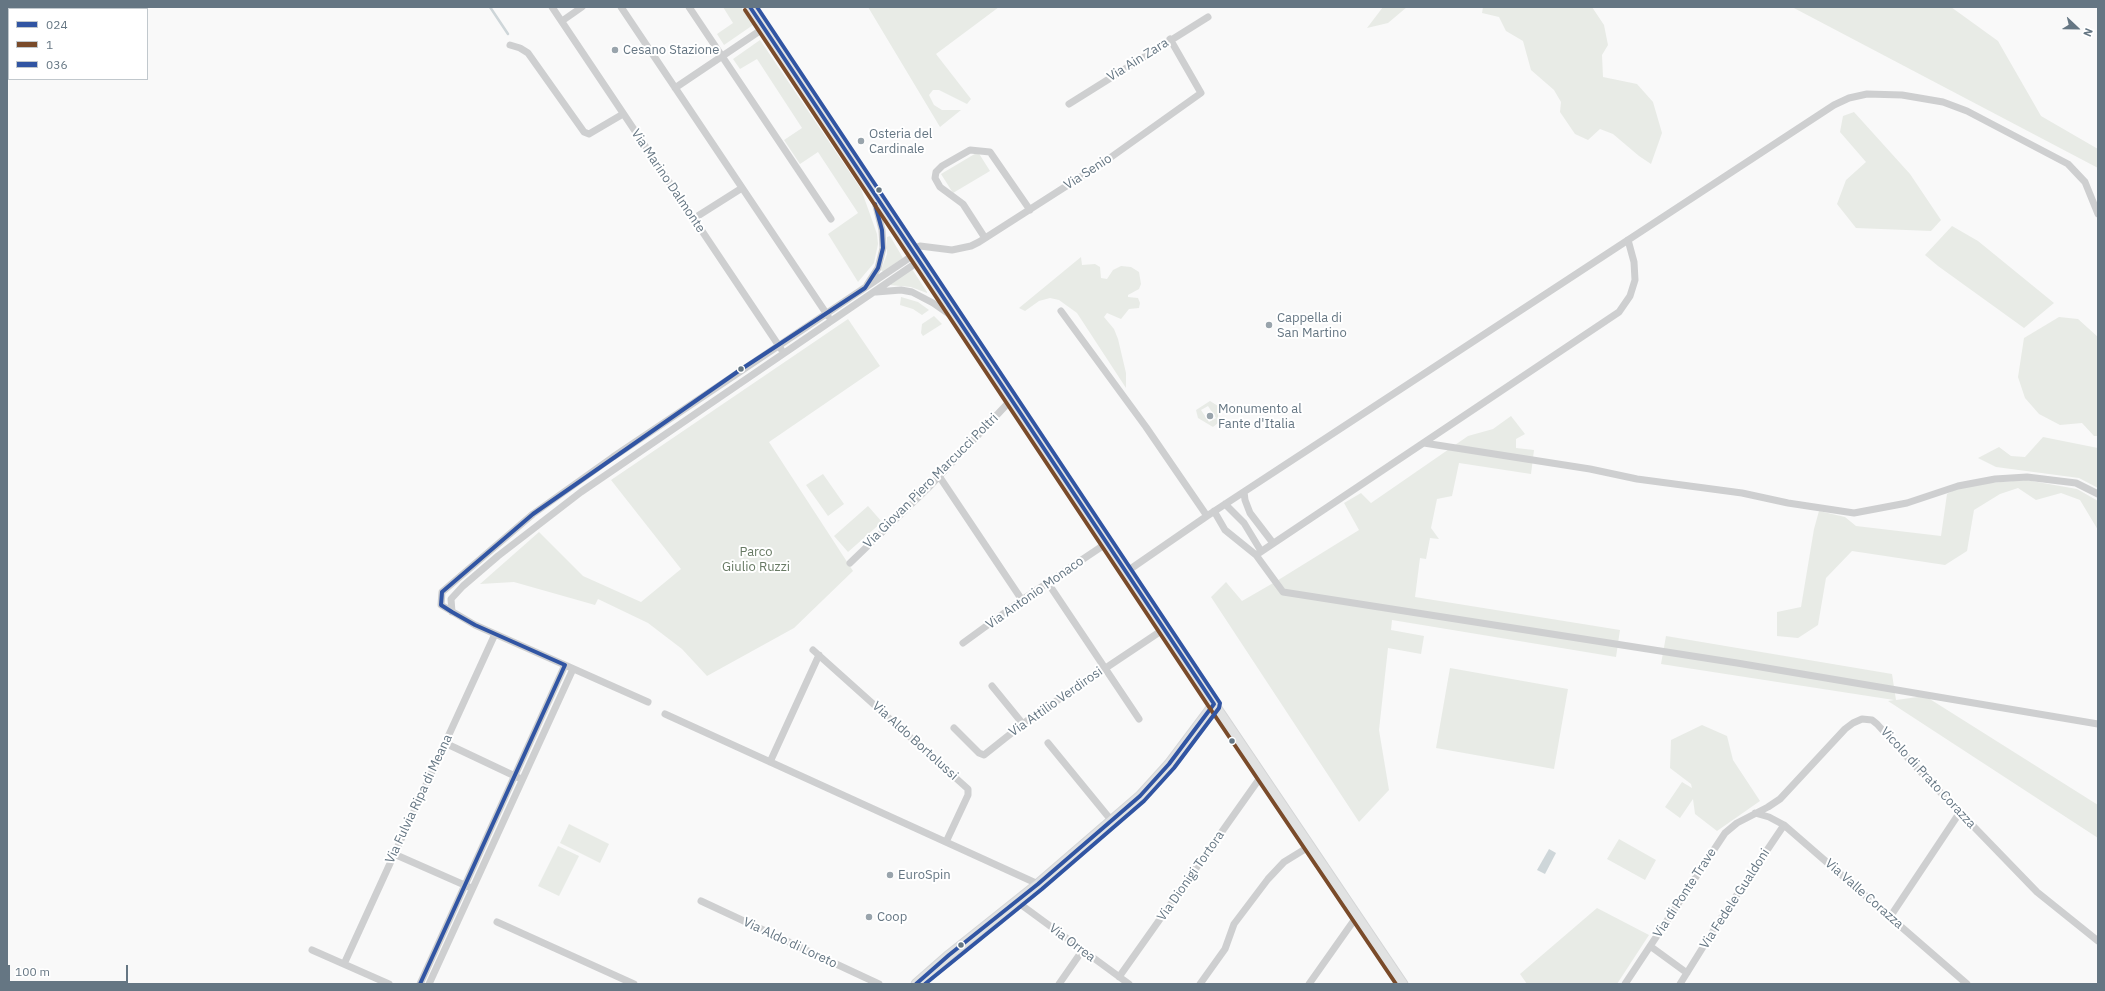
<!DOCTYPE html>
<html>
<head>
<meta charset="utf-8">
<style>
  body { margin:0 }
  #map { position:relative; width:2105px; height:991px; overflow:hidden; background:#f9f9f9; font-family:"IBM Plex Sans",sans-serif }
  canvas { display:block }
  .frame { position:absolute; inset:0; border:8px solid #657683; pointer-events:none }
  .legend { position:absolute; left:8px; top:8px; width:140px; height:72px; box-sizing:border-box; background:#fff; border:1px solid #c1c8cd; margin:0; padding:5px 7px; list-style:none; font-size:12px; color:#657683 }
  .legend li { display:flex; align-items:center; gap:8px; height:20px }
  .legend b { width:20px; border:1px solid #c1c8cd }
  .north { position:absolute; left:2057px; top:8px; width:40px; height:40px; -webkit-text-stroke:3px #fff; paint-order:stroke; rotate:112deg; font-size:11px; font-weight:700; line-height:16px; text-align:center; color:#657683 }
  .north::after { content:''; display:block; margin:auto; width:14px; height:18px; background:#657683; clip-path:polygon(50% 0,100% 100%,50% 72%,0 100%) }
  .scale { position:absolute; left:8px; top:965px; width:120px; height:18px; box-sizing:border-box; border:2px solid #657683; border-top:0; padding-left:5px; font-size:12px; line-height:14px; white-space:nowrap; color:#657683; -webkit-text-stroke:3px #fff; paint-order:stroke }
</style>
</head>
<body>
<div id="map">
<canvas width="2105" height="991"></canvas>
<div class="frame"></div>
<ul class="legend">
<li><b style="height:5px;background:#3155a3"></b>024</li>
<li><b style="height:5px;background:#7a4b2a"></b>1</li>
<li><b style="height:5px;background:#3155a3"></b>036</li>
</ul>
<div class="north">N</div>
<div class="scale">100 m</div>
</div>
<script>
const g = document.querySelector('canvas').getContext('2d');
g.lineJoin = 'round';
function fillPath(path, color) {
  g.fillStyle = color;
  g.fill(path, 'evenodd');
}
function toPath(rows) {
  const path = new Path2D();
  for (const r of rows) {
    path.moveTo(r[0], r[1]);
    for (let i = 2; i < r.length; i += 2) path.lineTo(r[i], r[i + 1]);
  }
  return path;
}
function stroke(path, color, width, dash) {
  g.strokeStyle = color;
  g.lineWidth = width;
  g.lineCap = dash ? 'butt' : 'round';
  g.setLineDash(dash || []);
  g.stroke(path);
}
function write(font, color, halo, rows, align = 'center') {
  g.font = font + ' "IBM Plex Sans",sans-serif';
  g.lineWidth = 4;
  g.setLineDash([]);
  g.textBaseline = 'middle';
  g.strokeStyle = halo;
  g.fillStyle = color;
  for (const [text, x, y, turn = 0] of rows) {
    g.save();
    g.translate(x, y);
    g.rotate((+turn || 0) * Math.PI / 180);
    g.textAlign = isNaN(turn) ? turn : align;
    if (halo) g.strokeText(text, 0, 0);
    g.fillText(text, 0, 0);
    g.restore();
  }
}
fillPath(toPath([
  [723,7,741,7,753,25,724,45,717,34,733,23],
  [868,7,999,7,936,54,971,99,967,104,939,90,933,90,929,95,934,105,942,110,961,110,940,127],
  [1383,7,1407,7,1388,23,1367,28],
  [1483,7,1592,7,1604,25,1608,45,1602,55,1603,77,1637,84,1653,102,1662,133,1651,164,1639,156,1613,134,1600,129,1588,140,1575,134,1560,112,1561,102,1554,90,1531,70,1523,41,1506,31,1499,17,1482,13],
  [1792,7,1951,7,1998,41,2041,116,2098,149,2098,168],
  [760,40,861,189,877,234,878,244,874,263,858,282,828,234,858,213,818,152,800,164,784,140,802,128,757,59,740,69,733,59],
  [1854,112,1910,174,1941,220,1931,231,1856,228,1837,204,1846,180,1866,162,1840,132,1843,116],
  [978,152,990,171,953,193,941,174],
  [1952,226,1978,241,2054,303,2024,328,1938,266,1925,255],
  [890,236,903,258,883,272,881,270,887,254,887,237],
  [1081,257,1082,265,1095,264,1100,267,1101,278,1107,279,1113,270,1121,266,1131,267,1139,272,1141,284,1139,289,1128,295,1128,297,1138,298,1140,303,1139,308,1129,309,1121,319,1107,313,1104,317,1114,329,1118,339,1126,373,1126,388,1077,313,1059,300,1050,298,1039,301,1025,311,1019,308],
  [912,269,927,292,927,293,911,287,890,285],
  [901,297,918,302,929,310,922,315,913,309,900,305],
  [934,316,942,324,923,336,921,333,922,324],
  [2059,317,2078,319,2098,337,2098,436,2094,436,2082,423,2060,425,2039,414,2025,398,2018,377,2024,338],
  [848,319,880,366,769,442,853,571,794,628,707,676,682,649,648,623,598,599,595,605,514,582,480,584,539,532,583,576,641,602,681,569,611,480],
  [1210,401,1218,406,1218,423,1213,427,1198,418,1196,410],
  [1208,406,1216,418,1209,422,1201,410],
  [1511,416,1525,434,1516,439,1516,448,1534,450,1531,474,1459,463,1452,496,1437,499,1431,528,1439,539,1430,538,1426,559,1420,558,1415,597,1620,630,1616,657,1392,620,1391,630,1424,636,1421,654,1388,648,1379,730,1389,790,1359,822,1211,597,1226,582,1242,601,1275,582,1359,530,1344,503,1361,493,1371,503,1468,436,1493,429],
  [2043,437,2098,448,2098,488,2079,478,1996,467,1978,458,1999,447,2011,456,2025,457],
  [823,474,844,504,828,516,806,485],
  [2026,480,2077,489,2098,501,2098,530,2080,500,2061,493,2036,500,2018,488,2000,494,1974,510,1967,551,1945,565,1852,551,1826,578,1818,625,1798,638,1777,636,1777,612,1801,607,1814,529,1819,511,1845,517,1856,526,1941,536,1947,494,1963,485],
  [868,506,882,522,848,552,834,536],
  [1666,636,1892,674,1896,700,1925,696,2098,805,2098,838,1888,701,1894,700,1661,664],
  [1450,668,1568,689,1554,769,1436,748],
  [1702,725,1727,736,1733,760,1760,801,1717,831,1695,814,1693,799,1680,818,1665,807,1682,782,1692,788,1691,784,1670,768,1671,740],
  [569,824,609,844,600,863,560,843],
  [1619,839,1656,860,1645,880,1607,859],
  [558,846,579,856,559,896,538,886],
  [1597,908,1649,935,1617,984,1527,984,1520,974]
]), '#e8ebe6');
fillPath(toPath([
  [1549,849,1556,853,1545,874,1537,870]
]), '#ced6d9');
stroke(toPath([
  [490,7,508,34]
]), '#ced6d9', 2.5);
const secondary = toPath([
  [750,7,1214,704,1403,984],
  [916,984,949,955,1038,884,1140,796,1169,764,1214,704]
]);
stroke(secondary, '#d5d6d7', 11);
stroke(toPath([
  [552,7,781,349],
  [621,7,828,316],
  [689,7,831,219],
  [562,21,582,7],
  [510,45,520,48,528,53,584,132,589,134,623,114],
  [675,88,764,28],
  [1069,104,1208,17],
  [693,219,742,188],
  [985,238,963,204,940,187,935,178,936,172,942,166,970,150,990,152,1030,210],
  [911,249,920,246,952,250,971,246,979,242,1107,160,1201,93,1170,39],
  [867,285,878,268,883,248,882,230,873,194],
  [876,292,901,290,912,292,933,303,956,319],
  [1061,311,1146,427,1207,516],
  [1424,443,1590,469,1637,479,1742,493,1788,503,1854,513,1907,503,1958,486,1995,479,2027,477,2076,483,2098,494],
  [939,476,1022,600],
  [1244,492,1245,500,1250,513,1273,543],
  [1225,504,1244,523,1261,551],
  [1214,511,1225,530,1256,555,1283,592,1737,663,2098,724],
  [1256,555,1619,312,1630,296,1635,280,1634,262,1628,240],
  [850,563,928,488,1011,400],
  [1126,572,1207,516,1834,105,1849,98,1867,94,1902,95,1943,102,1967,111,2068,164,2085,182,2098,214],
  [1048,583,1139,719],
  [452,612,451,599,463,586,498,556,581,492,919,261],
  [963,643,1022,600,1107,543],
  [813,650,968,789,968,795,946,842],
  [992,686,1023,724],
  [648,702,475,625,441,605,442,592,533,514,613,457,915,254],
  [665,714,1038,884],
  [954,728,979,753,984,755,1028,720,1164,629],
  [445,743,519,778],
  [1048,743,1111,820],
  [770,762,819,655],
  [1755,813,1769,817,1784,825,1967,984],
  [394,854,469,887],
  [701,901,879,984],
  [1016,901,1129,984],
  [1890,917,1960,812],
  [497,922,634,984],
  [1650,946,1687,973],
  [312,950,389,984],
  [344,964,495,634],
  [1119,977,1262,775],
  [420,984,565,665],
  [429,984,573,669],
  [1059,984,1082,951],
  [1200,984,1225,949,1234,924,1268,879,1284,862,1310,846],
  [1309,984,1357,916],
  [1625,984,1725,833,1737,823,1768,807,1780,799,1845,729,1853,723,1862,719,1872,720,1877,724,1917,768,2037,892,2098,941],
  [1680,984,1718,923,1784,825]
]), '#cecfd0', 7);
stroke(secondary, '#e1e2e2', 9);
stroke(toPath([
  [750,7,1214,704,1169,764,1140,796,1038,884,949,955,916,984],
  [420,984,565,665,475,625,452,612,441,605,442,592,533,514,740,370,865,288,878,268,883,248,882,230,875,204]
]), '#3155a3', 4);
stroke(toPath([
  [745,10,1209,707,1396,984]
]), '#7a4b2a', 4);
stroke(toPath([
  [757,7,1220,703,1219,708,1174,768,1144,801,1042,889,925,984]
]), '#3155a3', 4);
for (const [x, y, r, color] of [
  [615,50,4,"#99a4ac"],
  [861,141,4,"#99a4ac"],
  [879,190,3.5,"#657683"],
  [1269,325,4,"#99a4ac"],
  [741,369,3.5,"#657683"],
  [1210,416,4,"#99a4ac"],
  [1232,741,3.5,"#657683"],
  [890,875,4,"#99a4ac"],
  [869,917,4,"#99a4ac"],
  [961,945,3.5,"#657683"]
]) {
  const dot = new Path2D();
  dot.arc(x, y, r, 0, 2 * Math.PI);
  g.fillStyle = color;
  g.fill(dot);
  stroke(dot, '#fff', 1.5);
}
write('13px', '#657683', '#fff', [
  ["Cesano Stazione",623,50],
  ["Osteria del",869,134],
  ["Cardinale",869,149],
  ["Cappella di",1277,318],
  ["San Martino",1277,333],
  ["Monumento al",1218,409],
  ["Fante d'Italia",1218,424],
  ["EuroSpin",898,875],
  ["Coop",877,917]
], 'left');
write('13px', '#657683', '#fff', [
  ["Via Ain Zara",1138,60,-32],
  ["Via Senio",1088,172,-33],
  ["Via Marino Dalmonte",668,181,56],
  ["Via Giovan Piero Marcucci Poltri",931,481,-45],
  ["Via Antonio Monaco",1035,593,-35],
  ["Via Attilio Verdirosi",1056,702,-35],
  ["Via Aldo Bortolussi",915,741,42],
  ["Vicolo di Prato Corazza",1928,778,47],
  ["Via Fulvia Ripa di Meana",419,799,-65],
  ["Via Dionigi Tortora",1191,876,-55],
  ["Via di Ponte Trave",1685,893,-57],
  ["Via Valle Corazza",1864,894,41],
  ["Via Fedele Gualdoni",1735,899,-57],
  ["Via Aldo di Loreto",790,943,25],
  ["Via Orrea",1072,943,37]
]);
write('13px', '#687a64', '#fff', [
  ["Parco",756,552],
  ["Giulio Ruzzi",756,567]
]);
</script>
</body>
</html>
